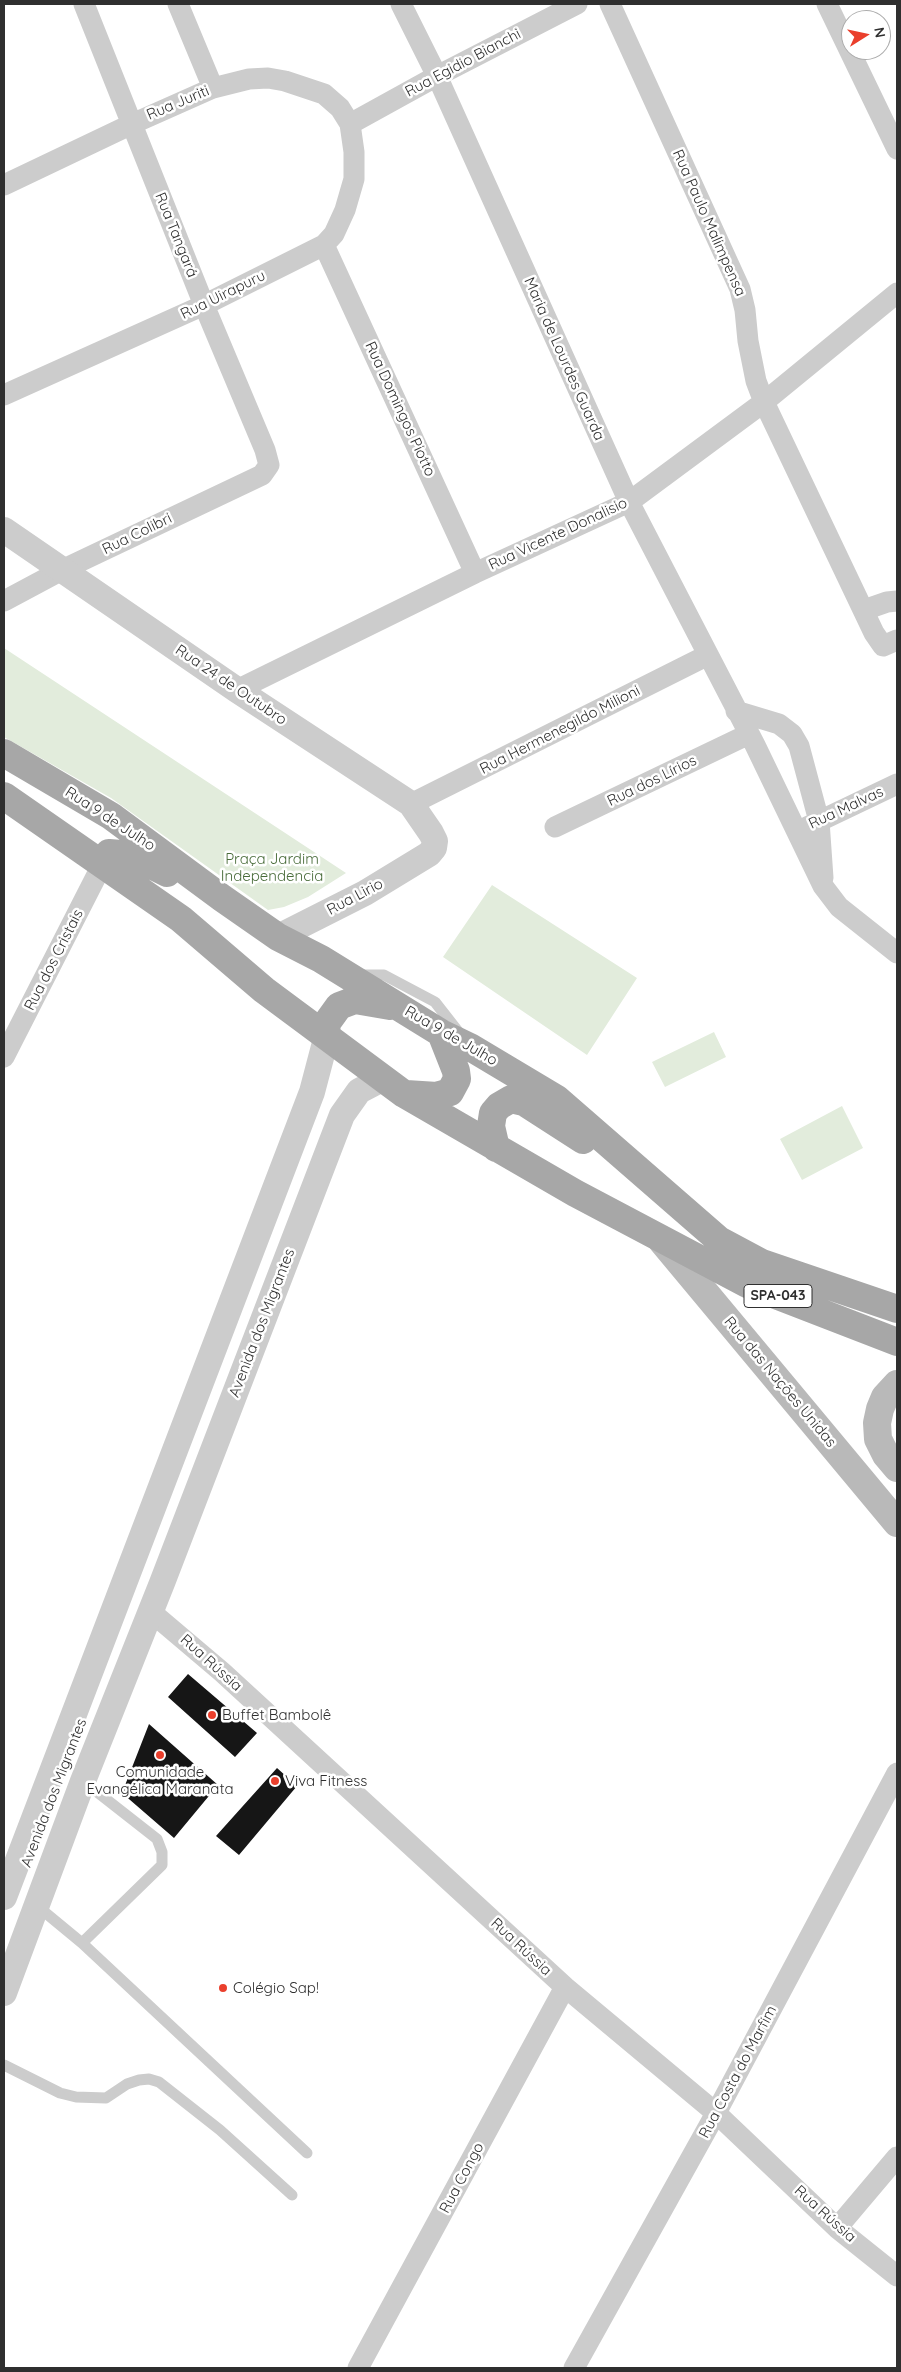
<!DOCTYPE html>
<html>
<head>
<meta charset="utf-8">
<style>
  body { margin:0 }
  #map { position:relative; width:901px; height:2372px; overflow:hidden; background:#fff; font-family:Quicksand,sans-serif }
  canvas { display:block }
  .frame { position:absolute; inset:0; border:5px solid #2f2f2f; pointer-events:none }
  .north { position:absolute; left:841px; top:10px; width:50px; height:50px; box-sizing:border-box; background:#fff; border:1px solid #acacac; border-radius:50%; rotate:80deg; font-size:14px; font-weight:700; line-height:20px; text-align:center; color:#2f2f2f }
  .north::after { content:''; display:block; margin:auto; width:18px; height:22px; background:#ea3f2c; clip-path:polygon(50% 0,100% 100%,50% 72%,0 100%) }
</style>
</head>
<body>
<div id="map">
<canvas width="901" height="2372"></canvas>
<div class="frame"></div>
<div class="north">N</div>
</div>
<script>
const g = document.querySelector('canvas').getContext('2d');
g.lineJoin = 'round';
function fillPath(path, color) {
  g.fillStyle = color;
  g.fill(path, 'evenodd');
}
function toPath(rows) {
  const path = new Path2D();
  for (const r of rows) {
    path.moveTo(r[0], r[1]);
    for (let i = 2; i < r.length; i += 2) path.lineTo(r[i], r[i + 1]);
  }
  return path;
}
function stroke(path, color, width, dash) {
  g.strokeStyle = color;
  g.lineWidth = width;
  g.lineCap = dash ? 'butt' : 'round';
  g.setLineDash(dash || []);
  g.stroke(path);
}
function write(font, color, halo, rows, align = 'center') {
  g.font = font + ' Quicksand,sans-serif';
  g.lineWidth = 5;
  g.setLineDash([]);
  g.textBaseline = 'middle';
  g.strokeStyle = halo;
  g.fillStyle = color;
  for (const [text, x, y, turn = 0] of rows) {
    g.save();
    g.translate(x, y);
    g.rotate((+turn || 0) * Math.PI / 180);
    g.textAlign = isNaN(turn) ? turn : align;
    if (halo) g.strokeText(text, 0, 0);
    g.fillText(text, 0, 0);
    g.restore();
  }
}
fillPath(toPath([
  [4,648,346,873,308,897,284,907,268,910,111,798,4,737],
  [492,885,637,978,587,1055,443,957],
  [714,1032,726,1057,665,1087,652,1062],
  [842,1106,863,1148,802,1180,780,1139]
]), '#e2ecdc');
fillPath(toPath([
  [188,1674,257,1733,235,1757,168,1697],
  [149,1724,218,1785,174,1838,122,1793],
  [277,1768,297,1786,239,1855,216,1836]
]), '#161616');
stroke(toPath([
  [358,975,384,975,435,1002,460,1034],
  [36,1905,82,1943,307,2153],
  [82,1943,162,1865,162,1852,157,1839,83,1781],
  [4,2065,60,2093,76,2097,106,2098,127,2084,139,2080,149,2079,159,2082,220,2130,292,2195]
]), '#ccc', 11);
stroke(toPath([
  [178,4,213,88],
  [401,4,437,76,629,502,755,745,823,886,839,907,897,953],
  [610,4,740,289,745,310,748,341,756,381,764,402,874,633,883,646,897,640],
  [827,4,897,149],
  [350,124,437,76,577,4],
  [4,185,132,124,213,88,249,79,268,78,285,81,324,94,340,108,350,124,354,152,354,179,345,210,334,234,324,245,204,305,4,395],
  [324,245,475,573],
  [4,601,62,570,262,475,269,465,265,450,204,305,84,4],
  [864,610,887,602,897,601],
  [237,690,475,573,629,502,764,402,897,293],
  [736,711,779,724,792,734,799,746,819,821,823,878],
  [411,804,708,655],
  [555,827,749,734],
  [807,827,897,784],
  [4,1057,103,863],
  [150,1611,222,1672,565,1987,716,2113,837,2228,897,2276],
  [837,2228,897,2157],
  [358,2368,565,1987],
  [574,2368,716,2113,897,1773]
]), '#ccc', 21);
stroke(toPath([
  [4,530,237,690,411,804,431,833,435,841,434,848,429,854,365,893,278,937],
  [4,1897,312,1092,327,1035],
  [4,1993,83,1781,162,1583,342,1115,359,1091,382,1079]
]), '#ccc', 26);
stroke(toPath([
  [662,1241,897,1523],
  [897,1384,885,1397,880,1409,877,1423,878,1439,886,1455,897,1468]
]), '#b9b9b9', 28);
stroke(toPath([
  [4,753,111,816,222,898,278,937,321,959,441,1033,470,1047,557,1099,719,1240,762,1263,897,1309],
  [4,796,181,919,264,990,404,1094,575,1193,747,1284,897,1342],
  [103,863,109,853,121,854,137,858,167,873],
  [327,1035,326,1024,339,1006,355,1000,390,1006],
  [406,1094,437,1096,450,1092,457,1079,456,1071,441,1033],
  [496,1148,491,1126,493,1113,499,1106,511,1099,524,1102,583,1140]
]), '#a7a7a7', 28);
for (const [x, y, r, color] of [
  [212,1715,5,"#ea3f2c"],
  [160,1755,5,"#ea3f2c"],
  [275,1781,5,"#ea3f2c"],
  [223,1988,5,"#ea3f2c"]
]) {
  const dot = new Path2D();
  dot.arc(x, y, r, 0, 2 * Math.PI);
  g.fillStyle = color;
  g.fill(dot);
  stroke(dot, '#fff', 2);
}
for (const [x, y, w] of [
  [778,1296,68]
]) {
  const box = new Path2D();
  box.roundRect(x - w / 2, y - 11.5, w, 23, 4);
  g.fillStyle = '#fff';
  g.fill(box);
  stroke(box, '#2f2f2f', 1);
}
write('bold 14px', '#2f2f2f', null, [
  ["SPA-043",778,1296]
]);
write('15px', '#2f2f2f', '#fff', [
  ["Rua Egidio Bianchi",463,63,-28],
  ["Rua Juriti",178,103,-23],
  ["Rua Paulo Malimpensa",709,223,66],
  ["Rua Tangará",176,235,68],
  ["Rua Uirapuru",223,295,-26],
  ["Maria de Lourdes Guarda",564,359,66],
  ["Rua Domingos Piotto",400,409,65],
  ["Rua Colibri",137,534,-26],
  ["Rua Vicente Donalisio",558,534,-25],
  ["Rua 24 de Outubro",231,685,34],
  ["Rua Hermenegildo Milioni",560,730,-27],
  ["Rua dos Lírios",652,781,-26],
  ["Rua Malvas",846,808,-25],
  ["Rua 9 de Julho",110,819,33],
  ["Rua Lirio",355,897,-28],
  ["Rua dos Cristais",54,960,-63],
  ["Rua 9 de Julho",451,1036,30],
  ["Avenida dos Migrantes",262,1323,-69],
  ["Rua das Nações Unidas",780,1382,50],
  ["Rua Rússia",211,1663,42],
  ["Avenida dos Migrantes",54,1793,-69],
  ["Rua Rússia",521,1947,43],
  ["Rua Costa do Marfim",738,2072,-62],
  ["Rua Congo",462,2178,-62],
  ["Rua Rússia",825,2214,42]
]);
write('15px', '#496c3a', '#fff', [
  ["Praça Jardim",272,859],
  ["Independencia",272,876]
]);
write('15px', '#2f2f2f', '#fff', [
  ["Buffet Bambolê",222,1715],
  ["Comunidade",160,1772,"center"],
  ["Evangélica Maranata",160,1789,"center"],
  ["Viva Fitness",285,1781],
  ["Colégio Sap!",233,1988]
], 'left');
</script>
</body>
</html>
